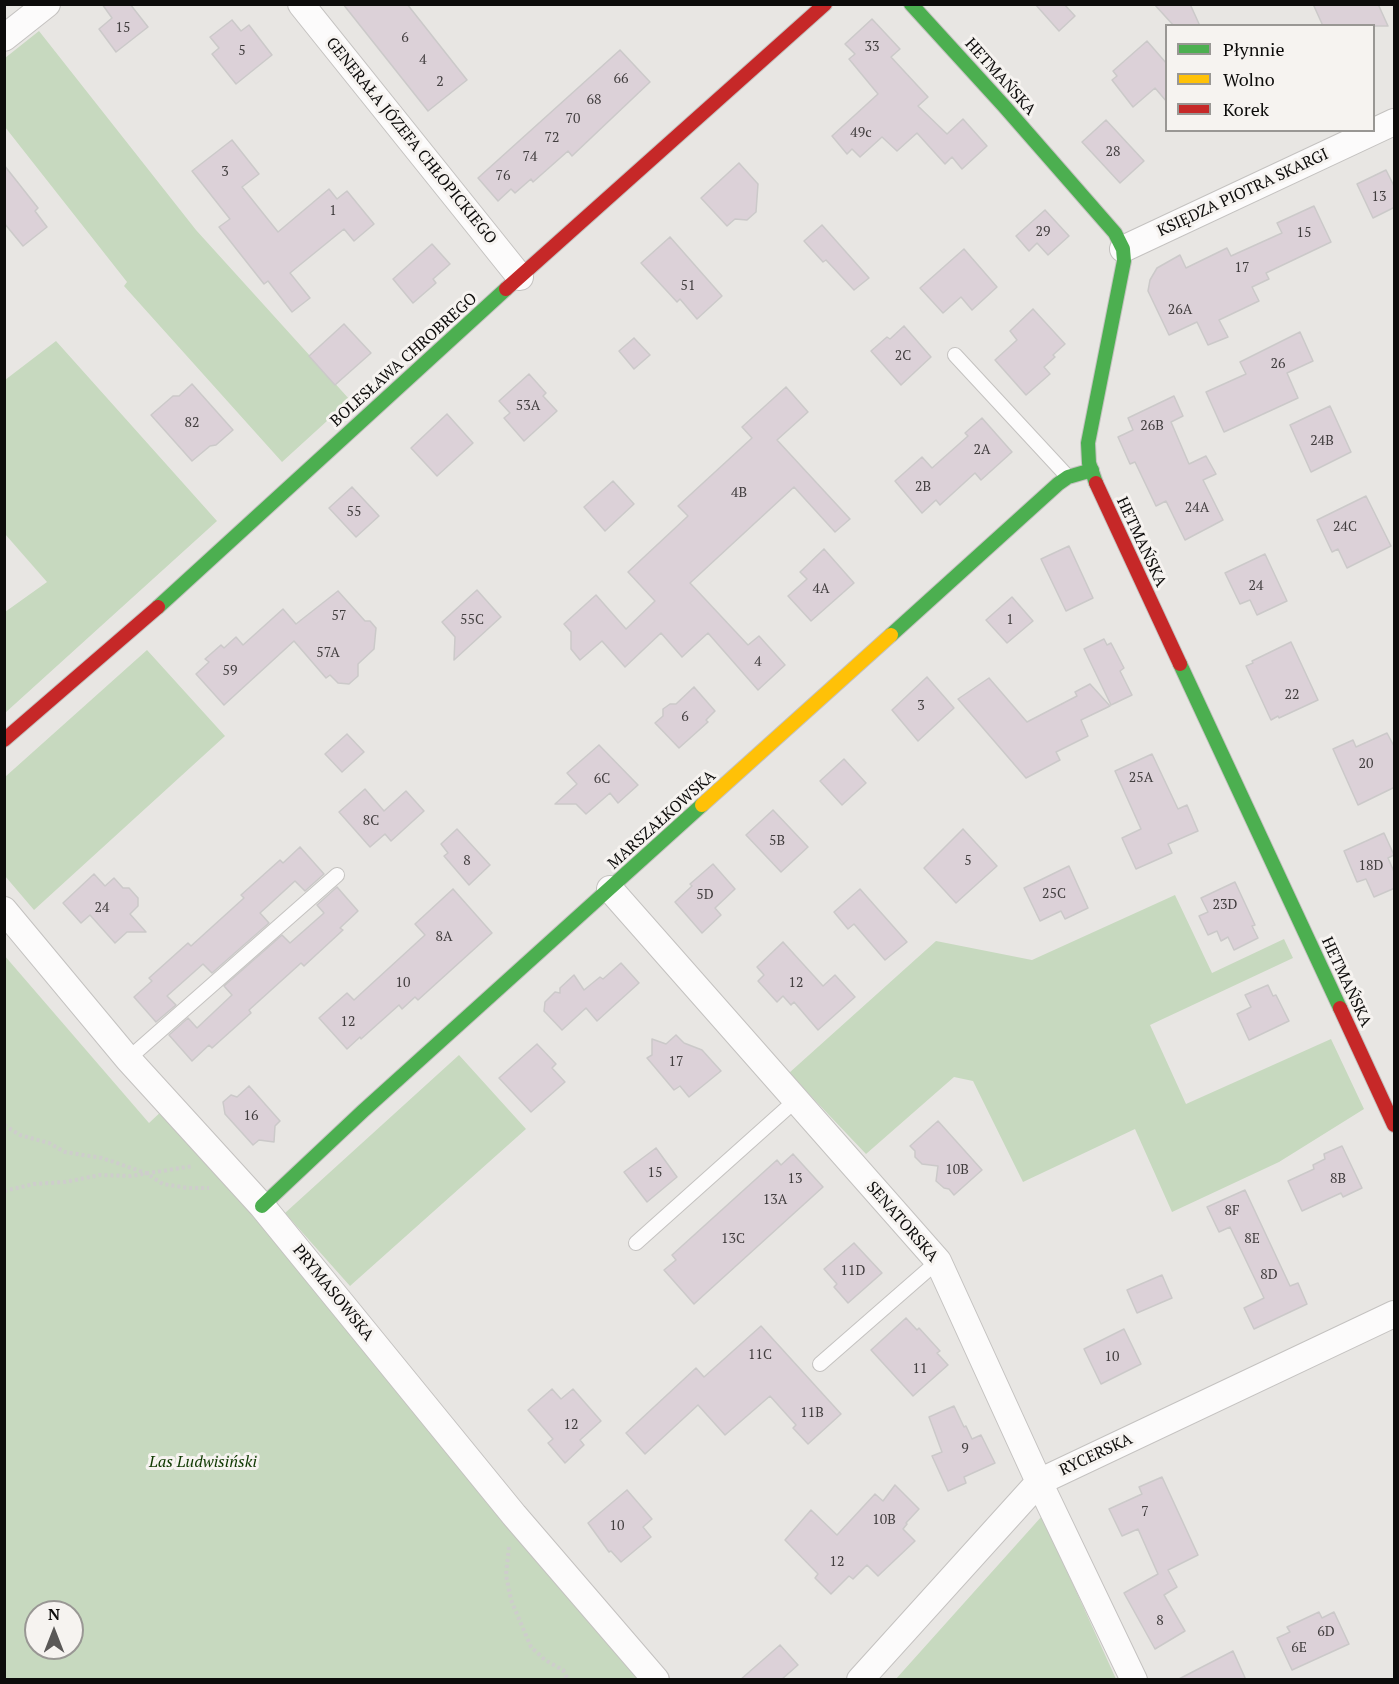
<!DOCTYPE html>
<html>
<head>
<meta charset="utf-8">
<style>
  body { margin:0 }
  #map { position:relative; width:1399px; height:1684px; overflow:hidden; background:#e8e6e3; font-family:"PT Serif",serif }
  canvas { display:block }
  .frame { position:absolute; inset:0; border:6px solid #0d0c0b; pointer-events:none }
  .legend { position:absolute; left:1165px; top:24px; width:210px; height:108px; box-sizing:border-box; background:#f6f3f0; border:2px solid #999794; margin:0; padding:8px 10px; list-style:none; font-size:18px; color:#0d0c0b }
  .legend li { display:flex; align-items:center; gap:12px; height:30px }
  .legend b { width:30px; border:2px solid #999794 }
  .north { position:absolute; left:24px; top:1600px; width:60px; height:60px; box-sizing:border-box; background:#f6f3f0; border:2px solid #999794; border-radius:50%; rotate:0deg; font-size:16px; font-weight:700; line-height:24px; text-align:center; color:#0d0c0b }
  .north::after { content:''; display:block; margin:auto; width:21px; height:27px; background:#5a5857; clip-path:polygon(50% 0,100% 100%,50% 72%,0 100%) }
</style>
</head>
<body>
<div id="map">
<canvas width="1399" height="1684"></canvas>
<div class="frame"></div>
<ul class="legend">
<li><b style="height:8px;background:#4caf50"></b>Płynnie</li>
<li><b style="height:8px;background:#ffc107"></b>Wolno</li>
<li><b style="height:8px;background:#c62828"></b>Korek</li>
</ul>
<div class="north">N</div>
</div>
<script>
const g = document.querySelector('canvas').getContext('2d');
g.lineJoin = 'round';
function fillPath(path, color) {
  g.fillStyle = color;
  g.fill(path, 'evenodd');
}
function toPath(rows) {
  const path = new Path2D();
  for (const r of rows) {
    path.moveTo(r[0], r[1]);
    for (let i = 2; i < r.length; i += 2) path.lineTo(r[i], r[i + 1]);
  }
  return path;
}
function stroke(path, color, width, dash) {
  g.strokeStyle = color;
  g.lineWidth = width;
  g.lineCap = dash ? 'butt' : 'round';
  g.setLineDash(dash || []);
  g.stroke(path);
}
function write(font, color, halo, rows, align = 'center') {
  g.font = font + ' "PT Serif",serif';
  g.lineWidth = 6;
  g.setLineDash([]);
  g.textBaseline = 'middle';
  g.strokeStyle = halo;
  g.fillStyle = color;
  for (const [text, x, y, turn = 0] of rows) {
    g.save();
    g.translate(x, y);
    g.rotate((+turn || 0) * Math.PI / 180);
    g.textAlign = isNaN(turn) ? turn : align;
    if (halo) g.strokeText(text, 0, 0);
    g.fillText(text, 0, 0);
    g.restore();
  }
}
fillPath(toPath([
  [39,31,196,230,350,400,282,462,124,286,127,282,5,127,5,58],
  [56,341,217,521,5,713,5,612,47,582,5,534,5,380],
  [147,650,225,736,34,910,5,876,5,777],
  [1175,895,1212,973,1284,939,1293,958,1150,1025,1186,1104,1331,1039,1364,1109,1279,1162,1172,1212,1135,1129,1023,1182,973,1081,954,1077,866,1154,789,1073,936,941,1032,960],
  [4,955,149,1123,165,1108,645,1679,5,1679],
  [36,1612,72,1612,72,1648,36,1648],
  [459,1055,526,1129,350,1286,285,1213],
  [1042,1516,1116,1679,895,1680]
]), '#c7d9bf');
const building = toPath([
  [102,4,130,4,148,27,116,52,99,29,112,18,102,4],
  [343,4,407,4,467,80,428,111,343,4],
  [1035,4,1064,4,1075,16,1059,31,1035,4],
  [1154,4,1190,4,1200,26,1174,26,1154,4],
  [1313,4,1378,4,1388,26,1323,26,1313,4],
  [872,19,900,49,891,57,928,97,918,106,947,134,963,119,987,146,962,169,952,157,945,164,917,133,897,151,882,137,860,157,852,149,847,154,832,136,878,94,849,59,855,54,845,44,872,19],
  [232,20,241,31,249,25,272,55,236,84,212,54,219,48,210,37,232,20],
  [1147,41,1167,64,1167,102,1155,88,1133,107,1112,80,1117,76,1113,71,1147,41],
  [620,50,650,82,572,156,568,151,533,182,531,179,515,193,511,189,498,201,478,178,620,50],
  [1106,120,1144,161,1120,183,1082,142,1106,120],
  [232,140,259,174,242,187,278,232,329,189,337,199,347,191,374,224,354,241,344,229,290,273,310,298,292,312,268,281,264,284,219,227,230,219,192,171,232,140],
  [739,163,758,184,756,212,747,220,735,219,727,226,701,198,739,163],
  [4,165,38,208,35,211,47,227,23,246,4,223,4,165],
  [1386,170,1395,188,1395,207,1373,218,1357,184,1386,170],
  [1314,206,1331,242,1266,273,1269,279,1252,287,1259,301,1219,320,1228,337,1208,345,1197,322,1169,335,1148,291,1150,280,1157,268,1180,255,1186,268,1227,248,1231,256,1282,233,1277,223,1314,206],
  [1045,210,1069,236,1048,255,1037,243,1029,251,1016,236,1045,210],
  [822,225,869,278,854,290,826,260,823,262,804,241,822,225],
  [670,237,722,296,697,319,680,299,677,302,641,263,670,237],
  [432,244,450,264,433,279,436,283,413,303,393,279,432,244],
  [964,249,997,287,972,310,961,297,943,313,920,288,964,249],
  [1033,309,1065,344,1053,355,1055,357,1044,367,1050,374,1026,395,995,360,1017,340,1010,331,1033,309],
  [344,324,371,353,335,385,309,356,344,324],
  [904,326,931,357,901,385,871,351,887,337,890,339,904,326],
  [1300,332,1313,361,1287,373,1298,398,1224,432,1206,392,1246,374,1240,362,1300,332],
  [634,338,650,355,634,369,619,351,634,338],
  [529,374,546,393,543,396,557,411,524,441,504,418,510,413,499,401,529,374],
  [192,384,233,430,216,445,210,446,192,461,151,415,173,396,179,396,192,384],
  [786,387,808,412,777,440,850,519,835,532,794,487,690,583,748,645,759,636,785,665,758,690,708,633,682,657,661,633,625,667,602,641,580,660,571,649,571,632,564,624,596,595,626,629,655,601,628,572,688,516,678,506,752,438,742,427,786,387],
  [1174,396,1183,416,1171,422,1189,464,1206,456,1216,474,1203,480,1223,520,1185,540,1166,501,1156,506,1135,462,1130,464,1118,437,1133,430,1128,418,1174,396],
  [1330,406,1351,452,1311,472,1290,425,1330,406],
  [447,414,473,443,437,476,411,448,447,414],
  [982,418,1012,452,981,480,975,473,940,505,936,500,922,513,895,481,922,457,932,468,968,436,965,433,982,418],
  [613,481,634,504,605,531,584,507,613,481],
  [352,487,379,516,356,537,329,508,352,487],
  [1366,496,1391,546,1347,568,1338,549,1332,552,1317,520,1366,496],
  [1069,546,1093,598,1066,611,1041,559,1069,546],
  [824,549,854,583,811,621,788,596,807,579,800,572,824,549],
  [1265,554,1287,601,1257,615,1250,600,1240,604,1225,573,1265,554],
  [477,590,501,617,454,660,455,637,442,622,477,590],
  [338,591,365,621,370,621,376,628,374,649,358,664,358,676,349,684,338,683,330,675,326,678,294,641,224,705,196,674,209,662,205,659,221,645,224,648,236,637,243,645,283,609,296,624,338,591],
  [1012,597,1033,621,1007,643,986,620,1012,597],
  [1104,639,1107,645,1111,643,1124,668,1120,671,1132,695,1111,705,1084,649,1104,639],
  [1291,642,1318,700,1279,718,1278,716,1271,720,1246,666,1253,663,1252,661,1291,642],
  [927,677,954,708,918,741,892,710,927,677],
  [989,678,1027,722,1077,696,1075,692,1090,684,1110,706,1081,720,1088,736,1056,752,1060,760,1026,778,958,699,989,678],
  [694,687,715,711,706,720,708,722,679,748,655,723,663,716,663,709,670,704,676,704,694,687],
  [1387,733,1395,748,1395,787,1358,805,1333,749,1353,740,1356,747,1387,733],
  [347,734,364,752,342,772,325,754,347,734],
  [599,745,638,785,618,803,610,793,586,814,576,804,555,804,577,784,567,773,599,745],
  [1152,754,1178,809,1187,805,1198,831,1168,844,1172,853,1136,869,1122,838,1141,829,1115,771,1152,754],
  [844,759,866,783,842,805,820,781,844,759],
  [365,789,384,811,406,791,424,811,391,841,385,834,370,847,339,812,365,789],
  [773,810,808,847,781,872,746,835,773,810],
  [457,829,490,865,469,885,444,856,448,853,441,844,457,829],
  [963,829,997,866,956,903,924,868,963,829],
  [1384,833,1394,855,1388,858,1395,874,1395,888,1374,897,1366,879,1357,882,1344,851,1384,833],
  [300,847,324,874,305,891,295,881,260,913,269,923,212,973,203,964,167,996,176,1005,156,1022,134,997,152,981,149,978,188,943,191,946,223,917,244,898,241,895,280,860,283,863,300,847],
  [713,864,735,889,715,908,721,915,702,933,675,902,692,886,690,884,713,864],
  [1069,866,1088,908,1065,919,1061,911,1040,921,1024,888,1069,866],
  [94,874,105,886,114,878,123,888,129,888,138,898,138,906,130,914,146,932,127,932,115,943,90,915,81,923,63,903,94,874],
  [1235,882,1255,925,1252,926,1258,938,1234,950,1228,937,1221,941,1217,931,1208,935,1199,916,1208,912,1201,898,1235,882],
  [337,887,358,911,340,928,343,930,304,966,301,963,249,1010,251,1013,212,1048,209,1045,192,1061,169,1035,188,1018,197,1028,232,995,224,986,282,935,290,943,324,913,317,905,337,887],
  [453,889,492,933,418,1000,415,997,402,1009,399,1005,361,1039,360,1037,347,1049,319,1018,347,993,354,1000,425,935,415,924,453,889],
  [860,889,907,942,885,960,854,924,848,929,834,912,860,889],
  [783,942,823,986,835,975,855,997,818,1030,794,1002,791,1005,783,996,777,1002,758,981,764,975,757,967,783,942],
  [621,963,639,983,597,1021,586,1008,562,1030,544,1011,545,1002,555,992,560,993,560,988,574,975,584,990,600,977,603,979,621,963],
  [1268,985,1273,996,1276,995,1289,1021,1249,1040,1237,1014,1251,1007,1245,995,1268,985],
  [676,1035,684,1043,702,1050,721,1071,689,1097,680,1086,674,1090,647,1058,652,1055,652,1039,666,1044,676,1035],
  [537,1044,556,1064,552,1068,565,1082,531,1112,499,1078,537,1044],
  [249,1086,280,1121,275,1126,274,1142,259,1140,253,1145,225,1114,223,1102,231,1095,237,1097,249,1086],
  [938,1121,982,1170,954,1195,949,1189,944,1188,936,1181,938,1166,922,1164,915,1157,915,1151,910,1146,938,1121],
  [1342,1146,1362,1188,1343,1197,1341,1193,1302,1211,1288,1181,1314,1169,1313,1165,1325,1159,1324,1154,1342,1146],
  [656,1148,677,1177,647,1202,624,1172,656,1148],
  [793,1154,823,1187,694,1304,664,1270,676,1260,672,1255,777,1160,781,1165,793,1154],
  [1245,1190,1290,1286,1298,1283,1307,1304,1254,1329,1244,1308,1264,1298,1230,1227,1219,1232,1207,1207,1245,1190],
  [854,1243,882,1273,848,1303,834,1287,837,1284,824,1269,854,1243],
  [1162,1275,1172,1298,1137,1313,1127,1290,1162,1275],
  [906,1318,917,1330,919,1328,940,1351,937,1353,948,1365,913,1396,871,1350,906,1318],
  [761,1326,841,1414,808,1444,793,1428,796,1425,770,1396,725,1435,698,1405,645,1454,626,1433,696,1368,704,1377,761,1326],
  [1124,1329,1141,1364,1101,1384,1084,1349,1124,1329],
  [552,1389,561,1399,573,1389,601,1421,580,1440,584,1445,565,1463,548,1443,553,1439,528,1410,552,1389],
  [954,1406,964,1427,966,1426,972,1439,981,1435,995,1463,964,1477,966,1483,948,1491,932,1456,942,1452,929,1417,954,1406],
  [1162,1477,1198,1555,1168,1570,1177,1587,1164,1595,1185,1631,1155,1649,1124,1593,1158,1574,1138,1529,1122,1536,1109,1509,1142,1494,1139,1487,1162,1477],
  [895,1485,919,1509,906,1523,907,1524,903,1529,915,1541,878,1576,867,1565,853,1579,849,1576,831,1594,815,1578,818,1574,785,1540,811,1510,837,1535,875,1494,883,1501,895,1485],
  [627,1490,652,1519,643,1527,651,1537,621,1562,611,1551,609,1552,588,1523,627,1490],
  [1319,1612,1322,1618,1334,1612,1349,1644,1292,1670,1277,1638,1290,1632,1287,1627,1319,1612],
  [780,1645,798,1665,781,1680,740,1680,780,1645],
  [1233,1651,1246,1680,1177,1680,1233,1651]
]);
fillPath(building, '#dcd1d8');
stroke(building, '#cbc9c9', 1.5);
const lane = toPath([
  [955,355,1068,477],
  [128,1059,337,875],
  [636,1243,796,1100],
  [820,1364,938,1261]
]);
const street = toPath([
  [301,4,520,277],
  [4,38,47,4],
  [1123,249,1394,122],
  [610,889,938,1261,1039,1482,1134,1680],
  [4,910,128,1059,262,1206,514,1515,656,1680],
  [860,1680,1039,1482,1394,1314]
]);
const fast = toPath([
  [911,4,1004,106,1115,233,1123,249,1124,261,1088,443,1089,463,1096,483],
  [158,607,506,289],
  [891,635,1058,484,1068,477,1092,470],
  [1180,664,1340,1008],
  [262,1206,363,1111,702,805]
]);
const slow = toPath([
  [702,805,891,635]
]);
const jam = toPath([
  [506,289,825,4],
  [1096,483,1180,664],
  [4,740,158,607],
  [1340,1008,1394,1125]
]);
stroke(lane, '#c4c2c0', 16);
stroke(street, '#c4c2c0', 28);
stroke(fast, '#c4c2c0', 16);
stroke(slow, '#c4c2c0', 16);
stroke(jam, '#c4c2c0', 16);
stroke(toPath([
  [4,1125,20,1135,49,1143,65,1152,102,1158,146,1173,163,1184,188,1188,209,1188],
  [4,1191,34,1184,65,1182,100,1175,131,1176,193,1166],
  [509,1547,506,1575,511,1600,531,1647,545,1660,563,1670,568,1680]
]), '#cecdcc', 4, [3, 3]);
stroke(lane, '#fcfbfb', 14);
stroke(street, '#fcfbfb', 26);
stroke(fast, '#4caf50', 14);
stroke(slow, '#ffc107', 14);
stroke(jam, '#c62828', 14);
write('14px', '#423e3f', null, [
  ["15",123,28],
  ["6",405,38],
  ["33",872,47],
  ["5",242,51],
  ["4",423,60],
  ["66",621,79],
  ["2",440,82],
  ["68",594,100],
  ["70",573,119],
  ["49c",861,133],
  ["72",552,138],
  ["28",1113,152],
  ["74",530,157],
  ["3",225,172],
  ["76",503,176],
  ["13",1379,197],
  ["1",333,211],
  ["29",1043,232],
  ["15",1304,233],
  ["17",1242,268],
  ["51",688,286],
  ["26A",1180,310],
  ["2C",903,356],
  ["26",1278,364],
  ["53A",528,406],
  ["82",192,423],
  ["26B",1152,426],
  ["24B",1322,441],
  ["2A",982,450],
  ["2B",923,487],
  ["4B",739,493],
  ["24A",1197,508],
  ["55",354,512],
  ["24C",1345,527],
  ["24",1256,586],
  ["4A",821,589],
  ["57",339,616],
  ["55C",472,620],
  ["1",1010,620],
  ["57A",328,653],
  ["4",758,662],
  ["59",230,671],
  ["22",1292,695],
  ["3",921,706],
  ["6",685,717],
  ["20",1366,764],
  ["25A",1141,778],
  ["6C",602,779],
  ["8C",371,821],
  ["5B",777,841],
  ["8",467,861],
  ["5",968,861],
  ["18D",1371,866],
  ["25C",1054,894],
  ["5D",705,895],
  ["23D",1225,905],
  ["24",102,908],
  ["8A",444,937],
  ["10",403,983],
  ["12",796,983],
  ["12",348,1022],
  ["17",676,1062],
  ["16",251,1116],
  ["10B",957,1170],
  ["15",655,1173],
  ["13",795,1179],
  ["8B",1338,1179],
  ["13A",775,1200],
  ["8F",1232,1211],
  ["13C",733,1239],
  ["8E",1252,1239],
  ["11D",853,1271],
  ["8D",1269,1275],
  ["11C",760,1355],
  ["10",1112,1357],
  ["11",920,1369],
  ["11B",812,1413],
  ["12",571,1425],
  ["9",965,1449],
  ["7",1145,1512],
  ["10B",884,1520],
  ["10",617,1526],
  ["12",837,1562],
  ["8",1160,1621],
  ["6D",1326,1632],
  ["6E",1299,1648]
]);
write('16px', '#0d0c0b', '#f6f3f0', [
  ["HETMAŃSKA",1000,77,48],
  ["GENERAŁA JÓZEFA CHŁOPICKIEGO",411,141,51],
  ["KSIĘDZA PIOTRA SKARGI",1243,193,-25],
  ["BOLESŁAWA CHROBREGO",404,360,-42],
  ["HETMAŃSKA",1141,542,65],
  ["MARSZAŁKOWSKA",662,820,-42],
  ["HETMAŃSKA",1346,982,65],
  ["SENATORSKA",902,1222,49],
  ["PRYMASOWSKA",333,1293,51],
  ["RYCERSKA",1096,1455,-25]
]);
write('italic 16px', '#0f3900', '#f6f3f0', [
  ["Las Ludwisiński",203,1462]
]);
</script>
</body>
</html>
